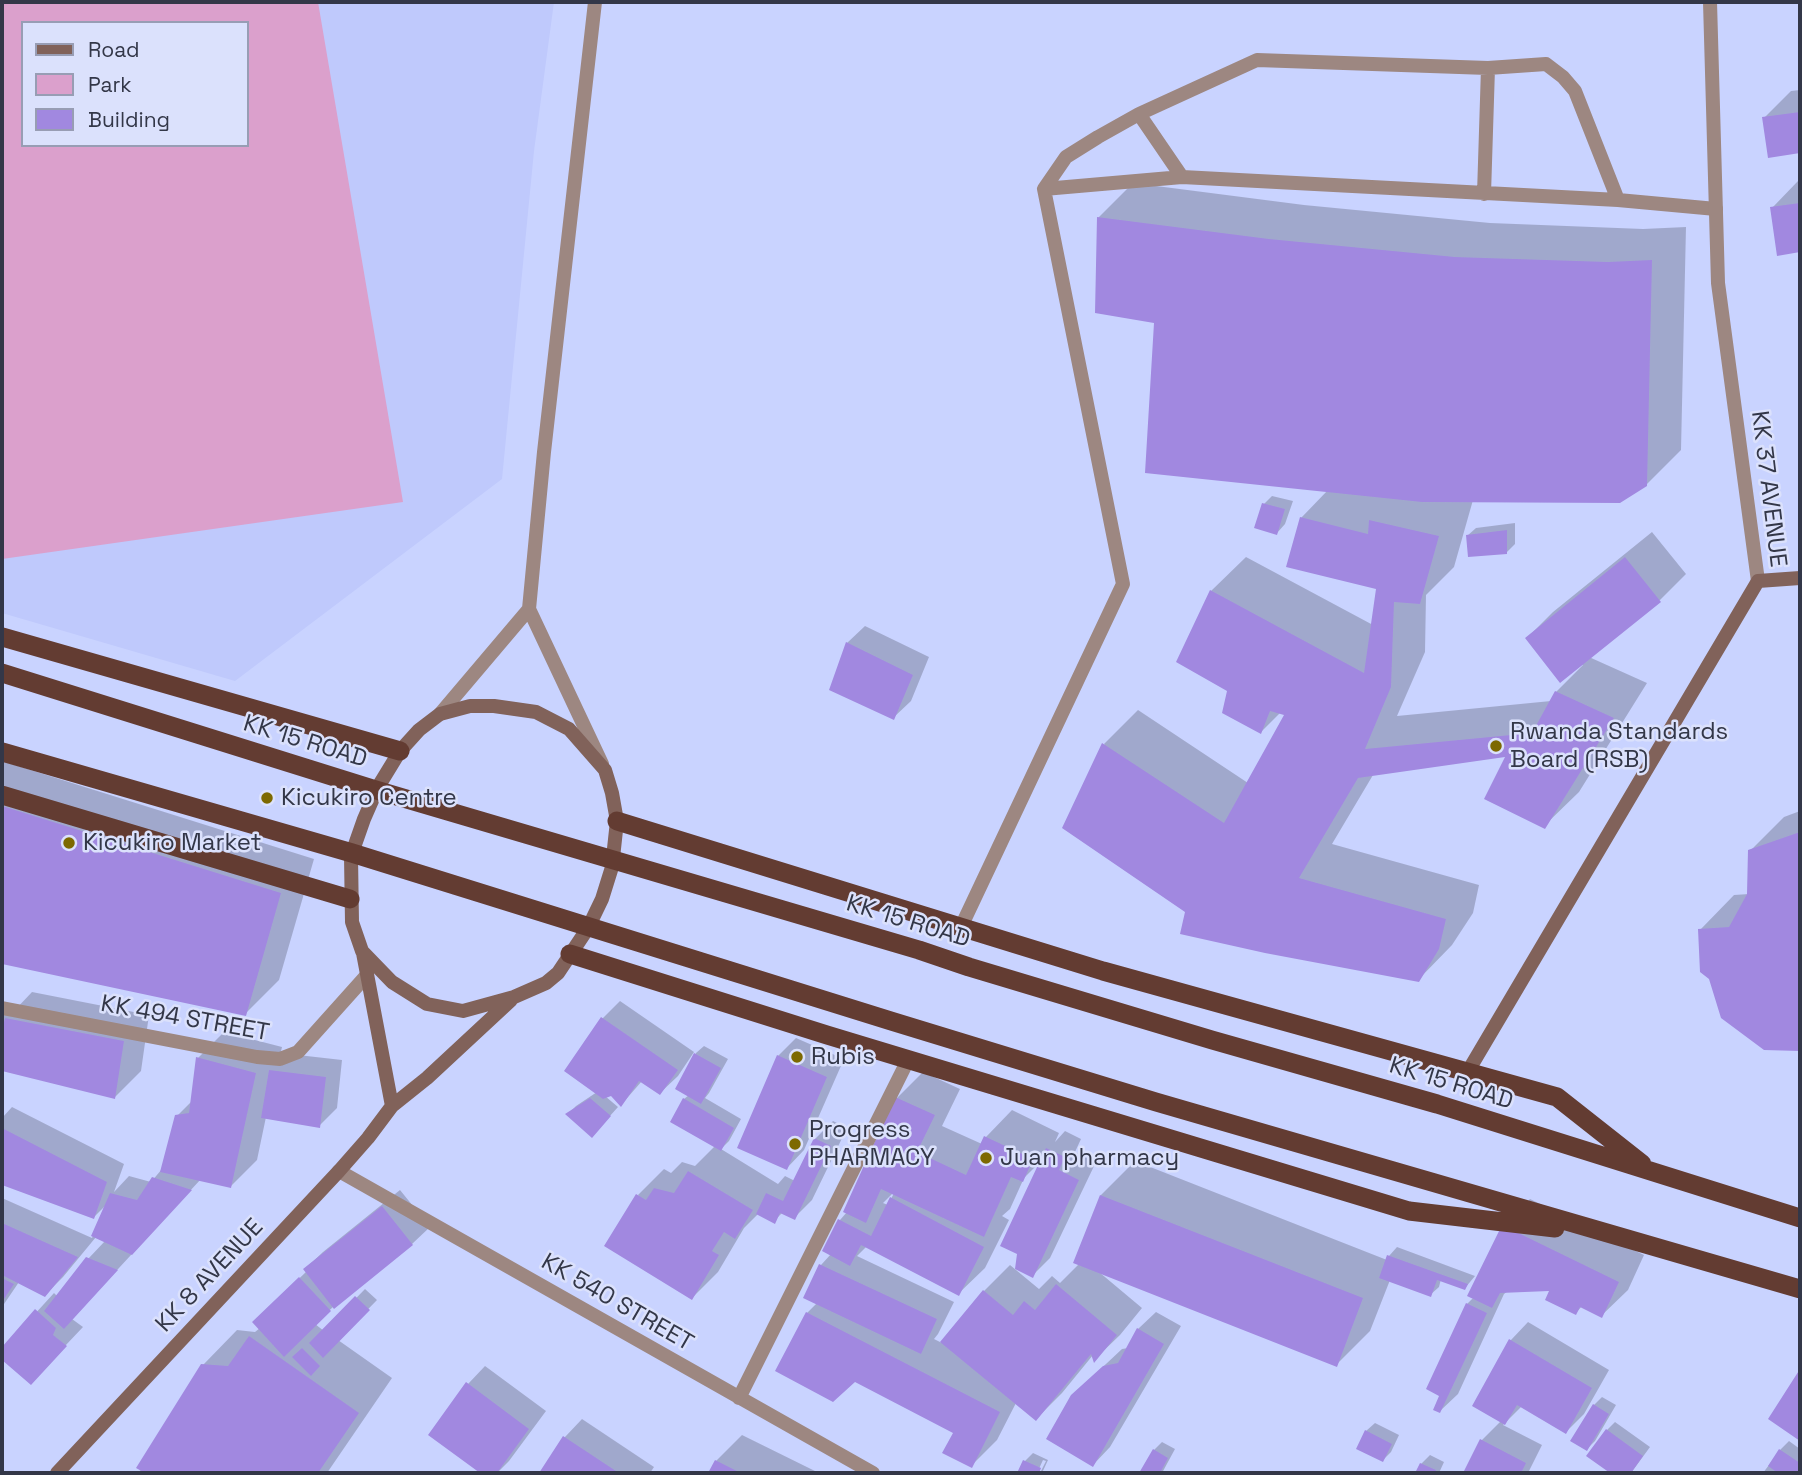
<!DOCTYPE html>
<html>
<head>
<meta charset="utf-8">
<style>
  body { margin:0 }
  #map { position:relative; width:1802px; height:1475px; overflow:hidden; background:#c9d3ff; font-family:"Space Grotesk",sans-serif }
  canvas { display:block }
  .frame { position:absolute; inset:0; border:4px solid #333748; pointer-events:none }
  .legend { position:absolute; left:21px; top:21px; width:228px; height:126px; box-sizing:border-box; background:#dbe1fc; border:2px solid #989db4; margin:0; padding:9px 12px; list-style:none; font-size:21px; color:#333748 }
  .legend li { display:flex; align-items:center; gap:14px; height:35px }
  .legend b { width:35px; border:2px solid #989db4 }
</style>
</head>
<body>
<div id="map">
<canvas width="1802" height="1475"></canvas>
<div class="frame"></div>
<ul class="legend">
<li><b style="height:9px;background:#81625a"></b>Road</li>
<li><b style="height:19px;background:#dba0cc"></b>Park</li>
<li><b style="height:19px;background:#a188e0"></b>Building</li>
</ul>
</div>
<script>
const g = document.querySelector('canvas').getContext('2d');
g.lineJoin = 'round';
function fillPath(path, color) {
  g.fillStyle = color;
  g.fill(path, 'evenodd');
}
function toPath(rows) {
  const path = new Path2D();
  for (const r of rows) {
    path.moveTo(r[0], r[1]);
    for (let i = 2; i < r.length; i += 2) path.lineTo(r[i], r[i + 1]);
  }
  return path;
}
function stroke(path, color, width, dash) {
  g.strokeStyle = color;
  g.lineWidth = width;
  g.lineCap = dash ? 'butt' : 'round';
  g.setLineDash(dash || []);
  g.stroke(path);
}
function write(font, color, halo, rows, align = 'center') {
  g.font = font + ' "Space Grotesk",sans-serif';
  g.lineWidth = 5;
  g.setLineDash([]);
  g.textBaseline = 'middle';
  g.strokeStyle = halo;
  g.fillStyle = color;
  for (const [text, x, y, turn = 0] of rows) {
    g.save();
    g.translate(x, y);
    g.rotate((+turn || 0) * Math.PI / 180);
    g.textAlign = isNaN(turn) ? turn : align;
    if (halo) g.strokeText(text, 0, 0);
    g.fillText(text, 0, 0);
    g.restore();
  }
}
fillPath(toPath([
  [2,2,554,2,534,151,502,479,235,681,2,613],
  [23,23,247,23,247,145,23,145]
]), '#bfc9fc');
fillPath(toPath([
  [2,2,318,2,403,502,2,559],
  [23,23,247,23,247,145,23,145]
]), '#dba0cc');
fillPath(toPath([
  [1800,90,1800,152,1770,156,1764,118,1791,91],
  [1798,181,1800,181,1800,251,1778,254,1772,208],
  [1133,183,1304,205,1490,223,1643,229,1686,227,1681,450,1646,485,1473,500,1454,567,1426,595,1425,652,1397,716,1551,701,1556,692,1583,665,1527,638,1553,612,1652,532,1686,574,1660,600,1589,657,1647,683,1579,792,1544,826,1509,754,1373,775,1332,844,1479,885,1473,913,1452,945,1418,980,1187,912,1104,744,1138,710,1248,783,1287,714,1281,712,1261,732,1229,690,1211,591,1246,557,1373,625,1378,587,1301,518,1328,490,1156,322,1098,218],
  [1272,496,1293,501,1285,524,1277,533,1264,504],
  [1515,523,1515,544,1507,552,1467,536,1476,528],
  [865,626,929,657,911,701,893,718,847,643],
  [2,761,314,859,279,980,245,1014,2,963],
  [1800,811,1800,1050,1764,1048,1700,930,1734,895,1749,894,1750,851,1784,817],
  [32,992,149,1015,141,1071,115,1097,2,1069,2,1008,14,1011],
  [620,1001,694,1052,678,1076,660,1093,642,1081,621,1105,612,1094,605,1096,618,1107,600,1127,568,1114,576,1106,597,1092,602,1019],
  [224,1032,282,1047,278,1064,289,1054,342,1060,337,1108,319,1126,266,1117,257,1160,231,1186,201,1179,72,1319,83,1327,31,1382,2,1358,2,1350,54,1293,58,1297,88,1259,105,1241,96,1237,63,1277,45,1295,19,1282,2,1307,2,1198,92,1238,107,1204,94,1217,2,1183,2,1118,12,1107,124,1164,114,1192,129,1176,151,1182,162,1169,177,1116,193,1100,198,1058],
  [796,1038,844,1059,804,1150,787,1168,778,1056],
  [704,1046,728,1059,709,1093,705,1098,741,1119,729,1141,721,1149,778,1184,785,1176,795,1181,815,1139,833,1121,847,1128,812,1200,794,1218,783,1212,774,1221,758,1214,744,1228,718,1272,692,1298,638,1195,664,1169,671,1173,682,1162,695,1166,715,1146,684,1099,689,1095,677,1088,696,1053],
  [923,1072,960,1089,942,1126,982,1144,986,1137,1012,1110,1059,1133,1055,1142,1065,1131,1081,1139,1075,1152,1096,1162,1050,1258,1032,1276,1042,1160,1024,1178,1010,1209,1002,1216,1009,1220,985,1268,958,1294,867,1246,857,1256,954,1302,938,1334,934,1339,942,1343,984,1291,1010,1265,1039,1289,1052,1276,1060,1283,1079,1264,1101,1195,1135,1161,1387,1260,1389,1256,1397,1247,1475,1276,1465,1288,1441,1279,1439,1287,1430,1295,1390,1280,1370,1331,1336,1365,1099,1272,1142,1308,1120,1335,1094,1360,1093,1355,1062,1393,1036,1419,1016,1403,997,1440,971,1466,955,1432,807,1313,817,1303,805,1297,821,1265,831,1254,824,1250,840,1220,847,1212,897,1098],
  [895,1191,888,1205,883,1203],
  [400,1190,430,1227,412,1244,334,1306,315,1324,324,1331,365,1289,377,1300,338,1340,392,1378,327,1473,137,1473,142,1469,203,1365,237,1330,255,1332,260,1328,254,1322,307,1271,305,1269,323,1252],
  [1530,1199,1644,1255,1628,1290,1601,1316,1582,1306,1576,1313,1552,1289,1508,1291,1504,1294,1458,1394,1440,1411,1467,1304,1474,1297,1503,1226],
  [1156,1312,1181,1326,1110,1447,1093,1465,1091,1378,1122,1349,1128,1348,1138,1329],
  [1528,1322,1609,1370,1584,1414,1566,1432,1522,1406,1503,1425,1542,1445,1528,1473,1465,1473,1482,1440,1501,1421,1474,1405,1511,1340],
  [485,1366,546,1411,509,1461,497,1473,483,1473,431,1434,468,1384],
  [1602,1397,1616,1405,1595,1441,1587,1449,1594,1405],
  [582,1419,654,1467,650,1473,541,1473,565,1437],
  [1615,1422,1650,1447,1631,1473,1613,1473,1589,1455,1607,1430],
  [1375,1423,1399,1435,1391,1452,1383,1460,1366,1431],
  [742,1435,817,1472,816,1473,710,1473,716,1461],
  [1789,1441,1800,1449,1800,1473,1763,1473,1780,1450],
  [1162,1442,1175,1449,1162,1473,1141,1473,1154,1450],
  [1033,1453,1048,1460,1042,1473,1040,1473,1046,1461,1043,1460,1037,1473,1019,1473,1025,1461],
  [1430,1455,1444,1462,1439,1473,1417,1473,1421,1464]
]), '#0003');
fillPath(toPath([
  [1800,112,1800,153,1768,158,1762,117],
  [1800,203,1800,252,1777,256,1770,207],
  [1097,217,1269,239,1455,257,1608,262,1652,260,1647,486,1620,503,1422,502,1145,473,1154,323,1095,313],
  [1262,503,1285,509,1277,535,1254,528],
  [1300,517,1368,534,1369,520,1439,536,1420,604,1394,602,1391,687,1365,749,1532,733,1555,691,1614,718,1545,829,1484,799,1505,757,1358,778,1299,878,1446,919,1439,949,1419,982,1265,953,1180,934,1185,912,1062,828,1102,743,1224,823,1284,715,1270,711,1261,734,1222,713,1227,691,1176,662,1210,590,1364,673,1376,589,1286,567],
  [1507,530,1507,554,1468,557,1466,535],
  [1625,557,1661,602,1560,683,1525,638],
  [846,642,913,675,894,720,829,690],
  [2,806,281,893,246,1016,2,964],
  [1800,832,1800,1051,1764,1050,1721,1018,1709,979,1700,972,1698,929,1729,927,1747,894,1748,850],
  [601,1017,678,1070,660,1095,639,1081,621,1107,611,1096,603,1099,564,1071],
  [5,1018,124,1041,115,1099,2,1071,2,1030],
  [694,1053,721,1068,701,1104,675,1089],
  [777,1055,827,1077,787,1170,737,1148],
  [196,1057,256,1073,231,1188,160,1172,175,1115,189,1113],
  [269,1070,326,1077,320,1128,261,1118],
  [895,1097,935,1115,917,1152,966,1175,984,1136,1033,1159,1023,1182,1011,1177,984,1237,881,1189,866,1223,843,1212],
  [590,1098,611,1116,592,1138,565,1114],
  [683,1098,734,1128,721,1151,670,1122],
  [2,1128,107,1182,94,1219,2,1185],
  [814,1138,831,1146,795,1220,780,1213,775,1224,756,1214,766,1193,783,1201],
  [1046,1148,1065,1157,1059,1170,1079,1180,1033,1278,1015,1269,1017,1254,1000,1246],
  [688,1171,753,1210,735,1239,724,1232,712,1251,719,1255,692,1300,604,1246,636,1194,646,1200,654,1188,674,1193],
  [152,1177,192,1190,132,1255,91,1236,110,1193,137,1200],
  [1100,1195,1363,1298,1337,1367,1073,1263],
  [890,1197,984,1247,959,1296,861,1245,850,1266,822,1251,838,1219,871,1236],
  [382,1206,413,1245,334,1309,303,1269],
  [2,1223,78,1257,45,1297,2,1275],
  [1502,1225,1619,1282,1602,1318,1580,1307,1576,1315,1545,1300,1549,1291,1500,1293,1492,1308,1467,1296],
  [1387,1255,1468,1284,1465,1290,1437,1280,1431,1297,1379,1278],
  [86,1257,118,1270,64,1329,44,1311],
  [819,1264,937,1319,921,1354,803,1298],
  [299,1277,331,1311,284,1357,252,1322],
  [2,1278,14,1284,2,1302],
  [1056,1284,1117,1335,1094,1363,1091,1354,1036,1421,940,1342,983,1290,1013,1315,1024,1301,1035,1310],
  [355,1296,370,1310,323,1358,309,1343],
  [1466,1303,1487,1313,1440,1413,1433,1410,1439,1396,1426,1389],
  [35,1309,56,1328,53,1335,67,1346,31,1385,2,1360,2,1347],
  [806,1312,1000,1412,972,1468,942,1453,953,1433,855,1382,833,1402,775,1371],
  [1137,1328,1164,1344,1093,1467,1046,1439,1071,1395,1103,1366,1118,1363],
  [249,1336,359,1413,318,1473,145,1473,136,1468,201,1364,228,1366],
  [1509,1339,1592,1388,1566,1434,1517,1405,1505,1425,1472,1406],
  [302,1348,320,1366,311,1376,292,1357],
  [1800,1369,1800,1441,1768,1419],
  [466,1382,529,1429,497,1473,480,1473,428,1435],
  [1593,1404,1609,1414,1587,1451,1570,1441],
  [1606,1429,1643,1456,1631,1473,1610,1473,1586,1456],
  [1365,1430,1392,1444,1383,1462,1356,1449],
  [563,1436,619,1473,539,1473],
  [1480,1439,1526,1463,1521,1473,1463,1473],
  [1153,1449,1168,1458,1160,1473,1139,1473],
  [1779,1449,1800,1463,1800,1473,1778,1473,1768,1466],
  [715,1460,741,1473,708,1473],
  [1023,1460,1041,1468,1039,1473,1017,1473],
  [1420,1463,1436,1470,1435,1473,1415,1473]
]), '#a188e0');
stroke(toPath([
  [1139,114,1257,60,1488,68,1546,64,1563,77,1575,91,1618,200],
  [1044,189,1066,157,1098,137,1139,114,1182,177],
  [1484,194,1488,68],
  [961,927,1123,584,1044,189,1182,177,1618,200,1716,209]
]), '#9d8781', 14);
stroke(toPath([
  [595,2,544,452,529,609,602,764],
  [1710,2,1718,283,1758,581],
  [440,714,529,609],
  [2,1008,257,1057,280,1059,298,1052,367,975],
  [339,1171,873,1473],
  [739,1398,908,1060]
]), '#9d8781', 14);
stroke(toPath([
  [470,706,494,706,536,712,569,729,605,770,612,793,617,821,612,867,602,899,588,928,558,973,546,983,514,997,463,1011,427,1004,392,982,362,951,352,922,351,856,364,819,378,787,400,751,419,730,440,714,470,706],
  [363,953,392,1106],
  [1467,1073,1758,581,1800,578],
  [57,1473,339,1171,368,1138,392,1106,427,1078,511,1000]
]), '#81625a', 14);
stroke(toPath([
  [2,637,400,751],
  [2,673,376,790,919,950,969,967,1212,1040,1437,1104,1800,1218],
  [2,752,352,853,891,1021,1156,1102,1800,1289],
  [2,795,350,899],
  [617,821,1103,971,1557,1097,1642,1164],
  [570,954,827,1035,1409,1211,1555,1228]
]), '#633c32', 19);
for (const [x, y, r, color] of [
  [1496,746,7,"#7d6900"],
  [267,798,7,"#7d6900"],
  [69,843,7,"#7d6900"],
  [797,1057,7,"#7d6900"],
  [795,1144,7,"#7d6900"],
  [986,1158,7,"#7d6900"]
]) {
  const dot = new Path2D();
  dot.arc(x, y, r, 0, 2 * Math.PI);
  g.fillStyle = color;
  g.fill(dot);
  stroke(dot, '#dbe1fc', 2.5);
}
write('24px', '#333748', '#dbe1fc', [
  ["KK 37 AVENUE",1768,489,83],
  ["KK 15 ROAD",305,742,17],
  ["KK 15 ROAD",908,922,17],
  ["KK 494 STREET",185,1019,10],
  ["KK 15 ROAD",1451,1084,17],
  ["KK 8 AVENUE",210,1276,-47],
  ["KK 540 STREET",617,1303,30]
]);
write('24px', '#333748', '#dbe1fc', [
  ["Rwanda Standards",1510,732],
  ["Board (RSB)",1510,760],
  ["Kicukiro Centre",281,798],
  ["Kicukiro Market",83,843],
  ["Rubis",811,1057],
  ["Progress",809,1130],
  ["PHARMACY",809,1158],
  ["Juan pharmacy",1000,1158]
], 'left');
</script>
</body>
</html>
